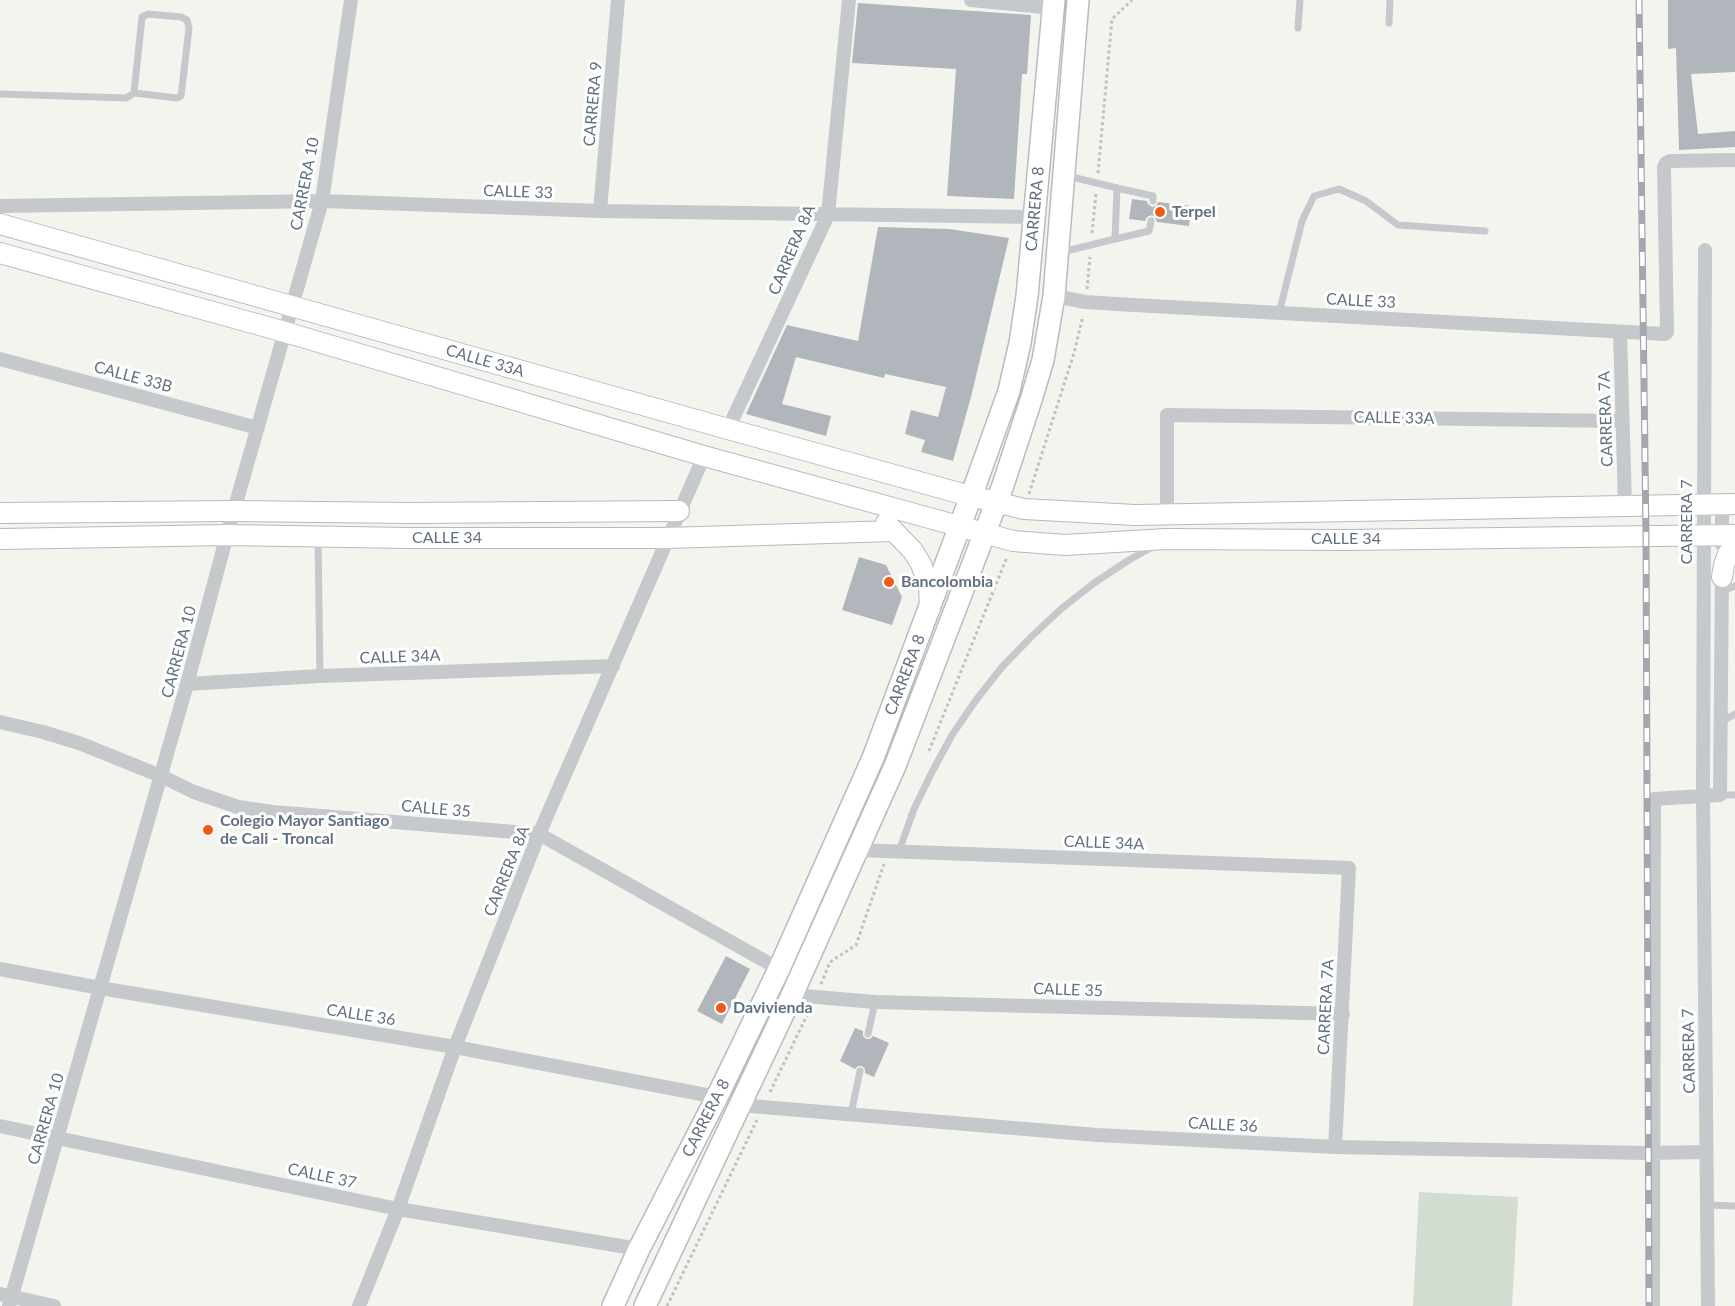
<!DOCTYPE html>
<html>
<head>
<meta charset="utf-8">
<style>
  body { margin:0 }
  canvas { display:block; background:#f4f4ef }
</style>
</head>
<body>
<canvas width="1735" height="1306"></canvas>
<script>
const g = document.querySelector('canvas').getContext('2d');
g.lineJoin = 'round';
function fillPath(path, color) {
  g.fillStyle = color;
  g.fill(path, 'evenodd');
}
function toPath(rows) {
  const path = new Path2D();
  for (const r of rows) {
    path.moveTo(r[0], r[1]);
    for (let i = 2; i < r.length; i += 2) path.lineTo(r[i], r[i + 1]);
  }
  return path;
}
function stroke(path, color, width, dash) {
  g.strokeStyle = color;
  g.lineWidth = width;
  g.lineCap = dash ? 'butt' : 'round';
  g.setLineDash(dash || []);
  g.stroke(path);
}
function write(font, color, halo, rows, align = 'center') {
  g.font = font + ' Lato,sans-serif';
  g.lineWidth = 6;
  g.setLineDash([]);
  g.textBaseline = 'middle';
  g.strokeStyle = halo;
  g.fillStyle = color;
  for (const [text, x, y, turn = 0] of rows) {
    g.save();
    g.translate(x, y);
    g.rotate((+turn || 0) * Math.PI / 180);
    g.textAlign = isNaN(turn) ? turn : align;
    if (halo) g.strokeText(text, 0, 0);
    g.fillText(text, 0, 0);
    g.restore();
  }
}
fillPath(toPath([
  [1419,1192,1518,1197,1512,1306,1413,1306]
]), '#d3dcd0');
fillPath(toPath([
  [1668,0,1735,0,1735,72,1691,74,1698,134,1735,131,1735,147,1679,150,1676,48,1668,49],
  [858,3,1031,15,1027,74,1022,74,1014,199,947,196,956,69,852,63],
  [1132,199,1147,201,1148,204,1152,207,1156,206,1158,202,1191,206,1189,226,1157,222,1155,217,1152,215,1147,217,1145,221,1129,219],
  [878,227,949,229,1009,238,971,397,953,461,921,452,925,440,905,434,911,410,938,417,946,387,885,374,884,378,796,357,782,404,831,416,826,436,746,414,787,325,858,341],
  [859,557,886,565,902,597,892,625,842,610],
  [726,956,750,969,722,1024,697,1011],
  [855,1028,863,1031,863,1036,866,1039,870,1039,873,1036,889,1043,874,1077,865,1073,865,1069,862,1066,858,1066,855,1069,840,1061]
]), '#b0b6bc');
const secondary = toPath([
  [0,224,728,429,959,493,1024,509,1135,515,1735,504],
  [0,253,285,332,704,456,1013,541,1065,545,1166,539,1346,540,1735,535],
  [0,513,234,511,408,513,679,511],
  [886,523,913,551,921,564,929,587,930,608],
  [0,539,227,535,408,538,667,538,894,531],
  [1722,577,1724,565,1728,554,1735,544]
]);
const primary = toPath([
  [613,1306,639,1249,717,1097,779,969,873,758,976,483,1009,391,1020,343,1027,296,1054,0],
  [645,1306,792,995,895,766,1002,488,1031,400,1043,360,1054,296,1078,0]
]);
stroke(secondary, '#b5babf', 22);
stroke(primary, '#b8bbbf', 24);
stroke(toPath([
  [1098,173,1112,19,1132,0],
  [1092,233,1096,194],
  [1087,289,1090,257],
  [1029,494,1074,353,1083,316],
  [929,751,1007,557],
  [821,984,830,962,856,945,884,864],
  [770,1092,810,1009],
  [667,1306,757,1120]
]), '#bec0c2', 3, [3, 3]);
stroke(toPath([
  [1389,23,1390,0],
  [1298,28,1300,0],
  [0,94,126,98,134,93,177,98,181,96,189,28,187,20,181,17,148,14,142,17,134,93],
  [1117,188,1153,196,1153,201],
  [1115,239,1149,231,1151,221],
  [1062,252,1115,239,1117,188,1068,176],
  [1279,313,1302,221,1314,196,1339,189,1366,201,1398,225,1485,231],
  [318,538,320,676],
  [1722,591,1735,586],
  [1721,722,1735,714],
  [1720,795,1735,795],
  [899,851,914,809,932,772,952,735,976,700,1002,667,1031,637,1061,609,1094,583,1129,560,1154,546],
  [868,1034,875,1002],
  [851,1114,860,1071],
  [1707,1205,1735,1206]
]), '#c6c9cc', 7);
stroke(toPath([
  [971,0,1054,8],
  [0,206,322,201,600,211,1035,217],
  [600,211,618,0],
  [1705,250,1703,795,1708,1306],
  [1054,296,1086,302,1116,304,1665,334,1667,332,1664,167,1666,163,1670,161,1735,160],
  [1620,332,1625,505],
  [0,359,258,428],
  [728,429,828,215,849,0],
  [1167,513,1167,415,1622,421],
  [1722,544,1722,504],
  [187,684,320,676,613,666],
  [0,722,43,732,79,743,161,776,194,792,238,807,273,812,539,834,779,969],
  [857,850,1349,868,1335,1147],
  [0,969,100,988,455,1047,717,1097],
  [792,995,875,1002,1343,1014],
  [739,1105,1097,1135,1335,1147,1648,1153,1706,1152],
  [0,1126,398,1209,639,1249],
  [0,1294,54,1306],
  [9,1306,187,684,227,535,322,201,351,0],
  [359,1306,398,1209,455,1047,539,834,704,456],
  [1653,1306,1654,799,1720,795,1722,569]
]), '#c6c9cc', 14);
stroke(secondary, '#fff', 20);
stroke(primary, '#fff', 21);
const rail = toPath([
  [1639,0,1646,535,1649,1306]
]);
stroke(rail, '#a3a8af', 7);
stroke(rail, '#fff', 4.5, [14]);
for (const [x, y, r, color] of [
  [1160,212,6,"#f15a12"],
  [889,582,6,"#f15a12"],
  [208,830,6,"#f15a12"],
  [721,1008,6,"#f15a12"]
]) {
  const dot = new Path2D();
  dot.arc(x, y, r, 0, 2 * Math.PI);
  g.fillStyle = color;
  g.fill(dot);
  stroke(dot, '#fff', 2);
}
write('16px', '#607183', '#fff', [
  ["CARRERA 9",593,104,-85],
  ["CARRERA 10",305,184,-79],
  ["CALLE 33",518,192,2],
  ["CARRERA 8",1035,209,-85],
  ["CARRERA 8A",792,250,-67],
  ["CALLE 33",1361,301,3],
  ["CALLE 33A",485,361,16],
  ["CALLE 33B",133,377,15],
  ["CALLE 33A",1394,418,1],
  ["CARRERA 7A",1606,419,-92],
  ["CARRERA 7",1687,522,-90],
  ["CALLE 34",447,538],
  ["CALLE 34",1346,539],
  ["CARRERA 10",179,652,-75],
  ["CALLE 34A",400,657,-2],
  ["CARRERA 8",905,675,-69],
  ["CALLE 35",436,809,5],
  ["CALLE 34A",1104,843,2],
  ["CARRERA 8A",507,871,-68],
  ["CALLE 35",1068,990,2],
  ["CARRERA 7A",1326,1007,-87],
  ["CALLE 36",361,1015,9],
  ["CARRERA 7",1689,1051,-91],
  ["CARRERA 8",706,1118,-63],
  ["CARRERA 10",46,1119,-74],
  ["CALLE 36",1223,1125,3],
  ["CALLE 37",322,1176,12]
]);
write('bold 16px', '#607183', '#fff', [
  ["Terpel",1172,212],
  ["Bancolombia",901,582],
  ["Colegio Mayor Santiago",220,821],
  ["de Cali - Troncal",220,839],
  ["Davivienda",733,1008]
], 'left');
</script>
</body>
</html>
